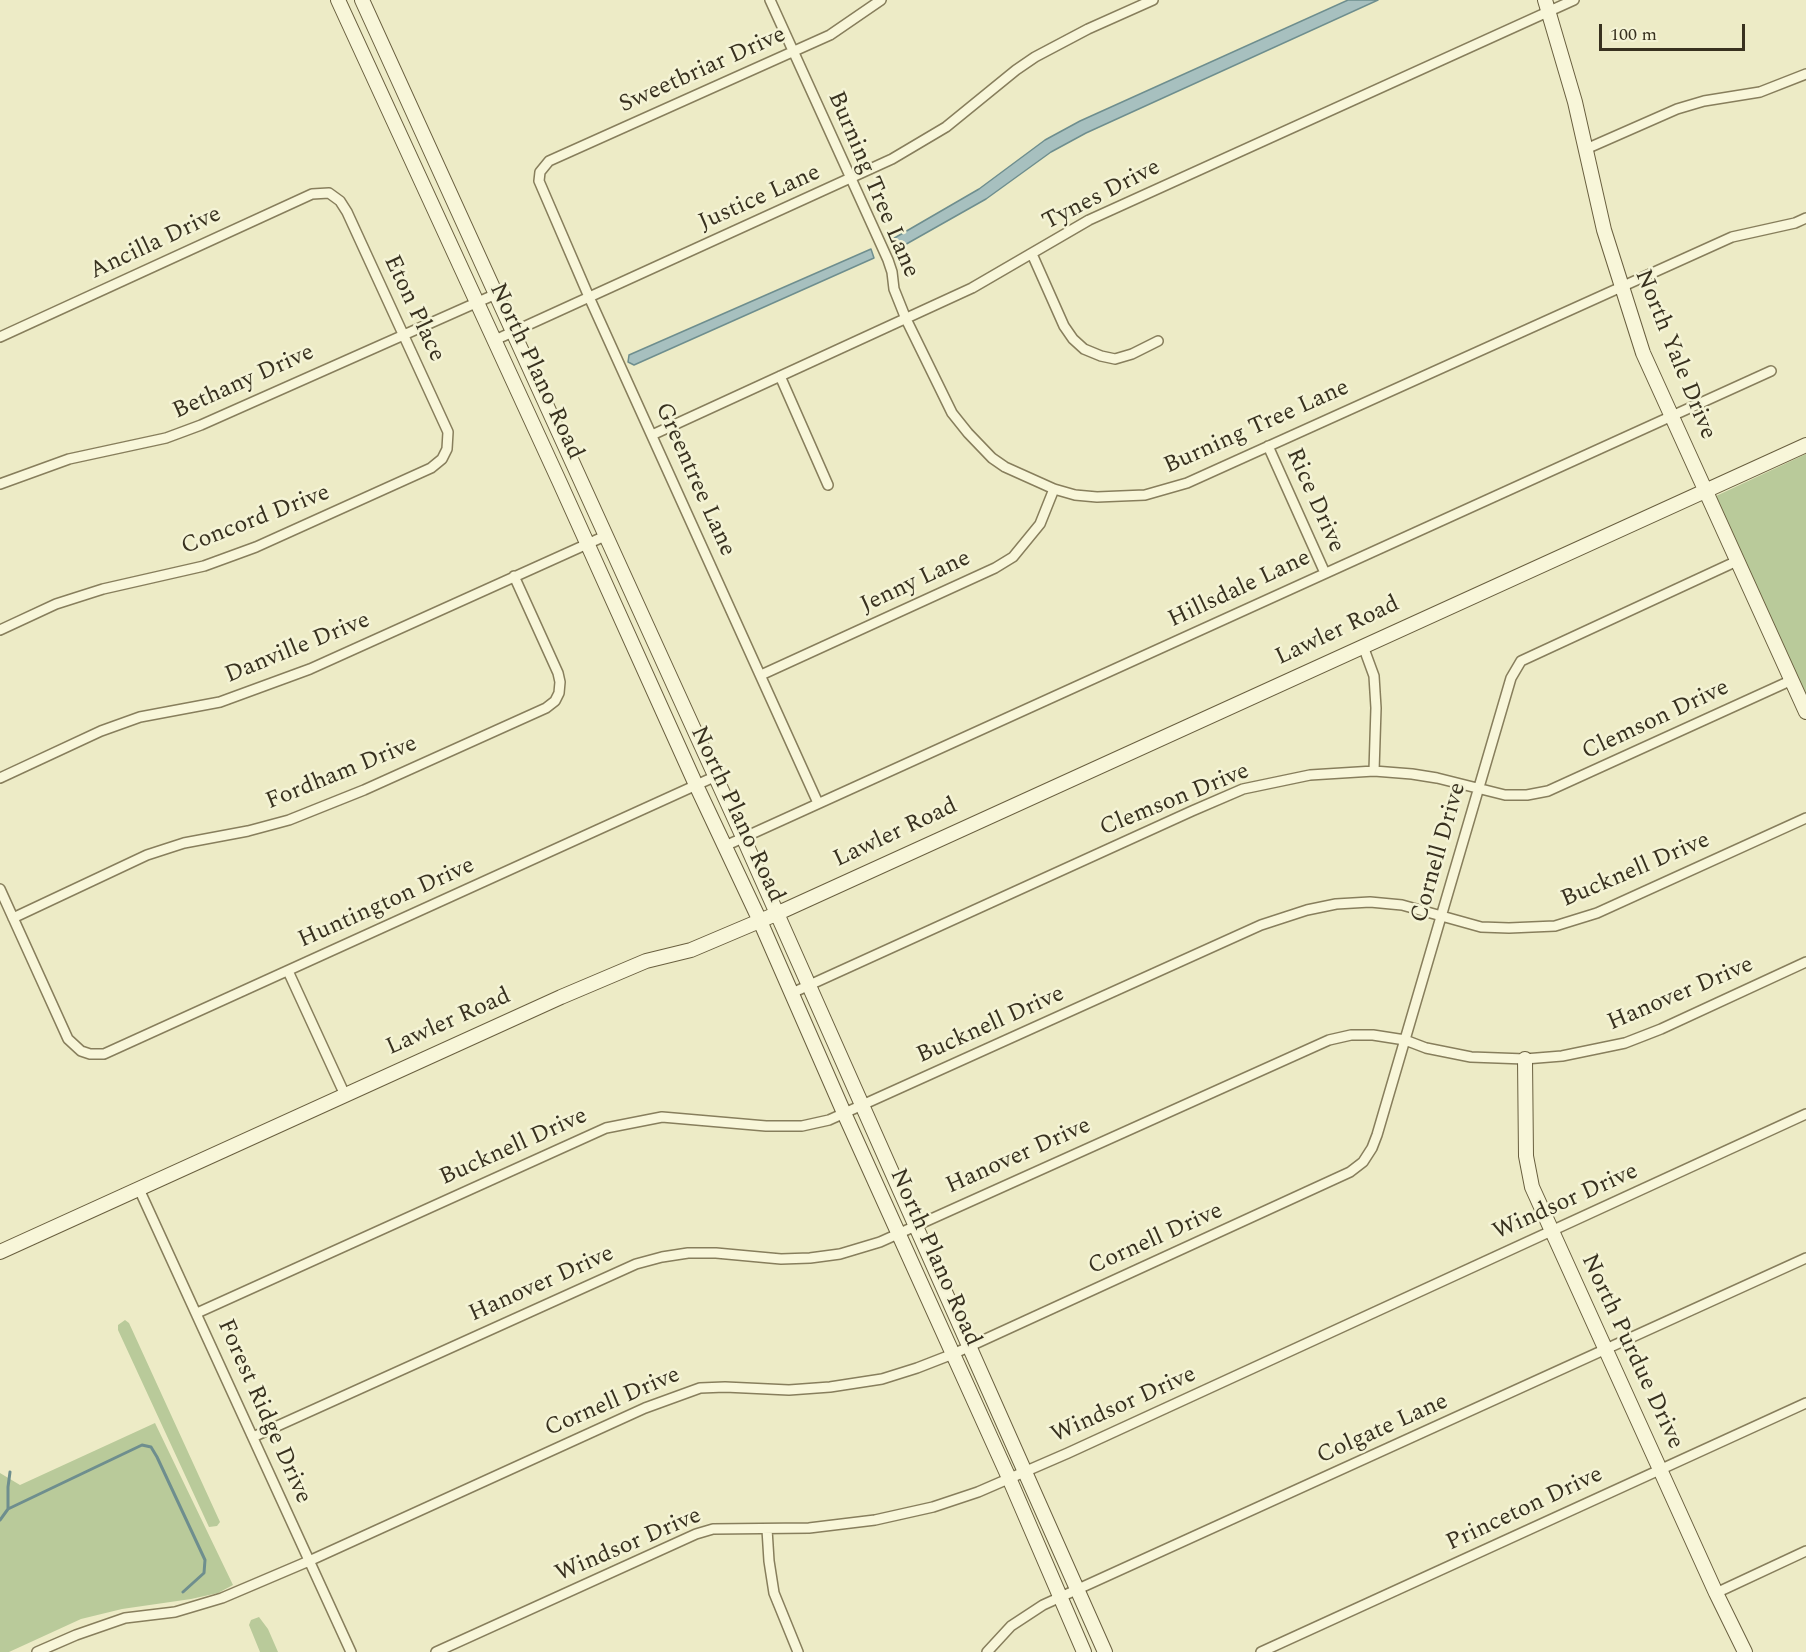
<!DOCTYPE html>
<html>
<head>
<meta charset="utf-8">
<style>
  body { margin:0 }
  #map { position:relative; width:1806px; height:1652px; overflow:hidden; background:#edebc6; font-family:Spectral,serif }
  canvas { display:block }
  .scale { position:absolute; left:1599px; top:24px; width:146px; height:27px; box-sizing:border-box; border:3px solid #38311f; border-top:0; padding-left:8px; font-size:18px; line-height:21px; white-space:nowrap; color:#38311f; -webkit-text-stroke:4px #f4f3d5; paint-order:stroke }
</style>
</head>
<body>
<div id="map">
<canvas width="1806" height="1652"></canvas>
<div class="scale">100 m</div>
</div>
<script>
const g = document.querySelector('canvas').getContext('2d');
g.lineJoin = 'round';
function fillPath(path, color) {
  g.fillStyle = color;
  g.fill(path, 'evenodd');
}
function toPath(rows) {
  const path = new Path2D();
  for (const r of rows) {
    path.moveTo(r[0], r[1]);
    for (let i = 2; i < r.length; i += 2) path.lineTo(r[i], r[i + 1]);
  }
  return path;
}
function stroke(path, color, width, dash) {
  g.strokeStyle = color;
  g.lineWidth = width;
  g.lineCap = dash ? 'butt' : 'round';
  g.setLineDash(dash || []);
  g.stroke(path);
}
function write(font, color, halo, rows, align = 'center') {
  g.font = font + ' Spectral,serif';
  g.lineWidth = 5;
  g.setLineDash([]);
  g.textBaseline = 'middle';
  g.strokeStyle = halo;
  g.fillStyle = color;
  for (const [text, x, y, turn = 0] of rows) {
    g.save();
    g.translate(x, y);
    g.rotate((+turn || 0) * Math.PI / 180);
    g.textAlign = isNaN(turn) ? turn : align;
    if (halo) g.strokeText(text, 0, 0);
    g.fillText(text, 0, 0);
    g.restore();
  }
}
fillPath(toPath([
  [1806,454,1806,696,1716,496],
  [125,1320,129,1323,220,1522,217,1526,209,1527,118,1330,118,1325],
  [155,1423,233,1585,218,1593,191,1599,122,1609,81,1619,9,1652,0,1652,0,1473,20,1485],
  [259,1617,268,1629,278,1652,260,1652,249,1625,251,1620]
]), '#b9ca9a');
const water = toPath([
  [1348,0,1378,0,1086,133,1051,152,986,199,894,251,891,240,979,189,1045,140,1080,121,1348,0],
  [871,249,874,258,634,365,628,362,629,355,871,249]
]);
fillPath(water, '#a7c0bf');
stroke(water, '#6e8e8e', 1.5);
stroke(toPath([
  [8,1509,142,1445,151,1447,157,1457,205,1560,204,1573,183,1592],
  [0,1520,8,1509,8,1487,10,1472]
]), '#6e8e8e', 3);
const street = toPath([
  [770,0,888,260,892,272,894,289,906,319,952,413,968,433,992,458,1005,467,1054,489,1075,495,1097,497,1145,495,1187,483,1732,237,1795,223,1806,218],
  [1586,149,1677,109,1704,101,1760,92,1806,74],
  [1032,254,1064,326,1073,339,1084,349,1101,356,1115,359,1132,354,1158,341],
  [0,337,312,194,329,193,340,201,347,212,448,432,447,449,442,459,431,468,256,547,204,566,103,589,56,604,0,630],
  [495,340,892,159,946,127,1016,70,1035,57,1088,29,1153,0],
  [780,376,828,485],
  [652,435,972,288,1089,220,1574,0],
  [1268,446,1325,573],
  [0,484,69,459,166,438,201,425,496,294],
  [1363,646,1374,676,1376,708,1374,771],
  [761,675,995,568,1013,557,1040,524,1054,489],
  [0,778,101,731,140,717,220,702,310,669,605,536],
  [818,803,589,297,539,181,540,172,549,161,830,35,881,0],
  [725,846,1771,371],
  [0,889,68,1039,81,1051,90,1054,104,1054,714,777],
  [13,918,147,855,184,843,248,831,289,820,364,790,546,708,555,701,559,693,560,682,558,673,514,576],
  [288,971,345,1095],
  [792,993,1192,811,1243,789,1310,775,1374,771,1412,774,1437,778,1505,795,1527,795,1548,791,1792,680],
  [139,1189,351,1652],
  [197,1313,606,1128,662,1117,766,1126,802,1126,829,1120,1261,925,1307,910,1336,904,1370,902,1402,905,1481,927,1509,928,1555,926,1597,913,1806,818],
  [253,1437,636,1264,662,1257,688,1253,716,1253,781,1259,810,1258,840,1254,880,1242,1329,1040,1351,1035,1373,1035,1405,1040,1426,1048,1471,1057,1525,1059,1562,1056,1625,1043,1661,1029,1806,962],
  [767,1529,769,1561,774,1593,798,1652],
  [1716,1593,1806,1551],
  [37,1652,76,1635,125,1618,175,1612,222,1598,309,1561,645,1408,700,1388,725,1387,789,1390,830,1387,882,1379,917,1368,953,1354,1350,1172,1363,1162,1372,1148,1377,1135,1511,678,1521,661,1737,561],
  [436,1652,696,1534,713,1529,809,1528,875,1520,933,1507,978,1492,1068,1453,1806,1114],
  [987,1652,1011,1626,1043,1605,1806,1258],
  [1261,1652,1806,1403]
]);
const secondary = toPath([
  [338,0,560,483,696,785,760,921,844,1113,1009,1478,1084,1652],
  [362,0,743,837,1105,1652],
  [1545,0,1575,102,1604,230,1643,353,1806,712],
  [1525,1059,1526,1156,1532,1187,1716,1593,1745,1652],
  [0,1252,561,997,646,961,691,950,776,914,1806,445]
]);
stroke(street, '#877e5c', 12);
stroke(secondary, '#695f3f', 16);
stroke(street, '#f8f6d9', 9);
stroke(secondary, '#f8f6d9', 14);
write('24px', '#38311f', '#f4f3d5', [
  ["Sweetbriar Drive",703,71,-24],
  ["Burning Tree Lane",872,185,67],
  ["Tynes Drive",1102,196,-27],
  ["Justice Lane",760,199,-24],
  ["Ancilla Drive",156,244,-25],
  ["Eton Place",413,309,65],
  ["North Yale Drive",1674,355,68],
  ["North Plano Road",535,372,65],
  ["Bethany Drive",244,383,-24],
  ["Burning Tree Lane",1257,428,-24],
  ["Greentree Lane",694,480,66],
  ["Rice Drive",1314,501,66],
  ["Concord Drive",256,521,-21],
  ["Jenny Lane",916,583,-25],
  ["Hillsdale Lane",1240,590,-25],
  ["Lawler Road",1338,632,-25],
  ["Danville Drive",298,649,-22],
  ["Clemson Drive",1656,721,-25],
  ["Fordham Drive",342,774,-22],
  ["Clemson Drive",1175,801,-22],
  ["North Plano Road",736,815,65],
  ["Lawler Road",896,834,-25],
  ["Cornell Drive",1440,853,-74],
  ["Bucknell Drive",1636,871,-23],
  ["Huntington Drive",387,904,-24],
  ["Hanover Drive",1681,995,-23],
  ["Lawler Road",449,1023,-24],
  ["Bucknell Drive",991,1026,-24],
  ["Bucknell Drive",514,1148,-24],
  ["Hanover Drive",1019,1157,-24],
  ["Windsor Drive",1566,1203,-24],
  ["Cornell Drive",1156,1240,-24],
  ["North Plano Road",934,1258,66],
  ["Hanover Drive",542,1285,-24],
  ["North Purdue Drive",1631,1352,65],
  ["Cornell Drive",613,1403,-23],
  ["Windsor Drive",1124,1406,-24],
  ["Forest Ridge Drive",263,1412,66],
  ["Colgate Lane",1383,1430,-24],
  ["Princeton Drive",1525,1510,-25],
  ["Windsor Drive",629,1546,-23]
]);
</script>
</body>
</html>
